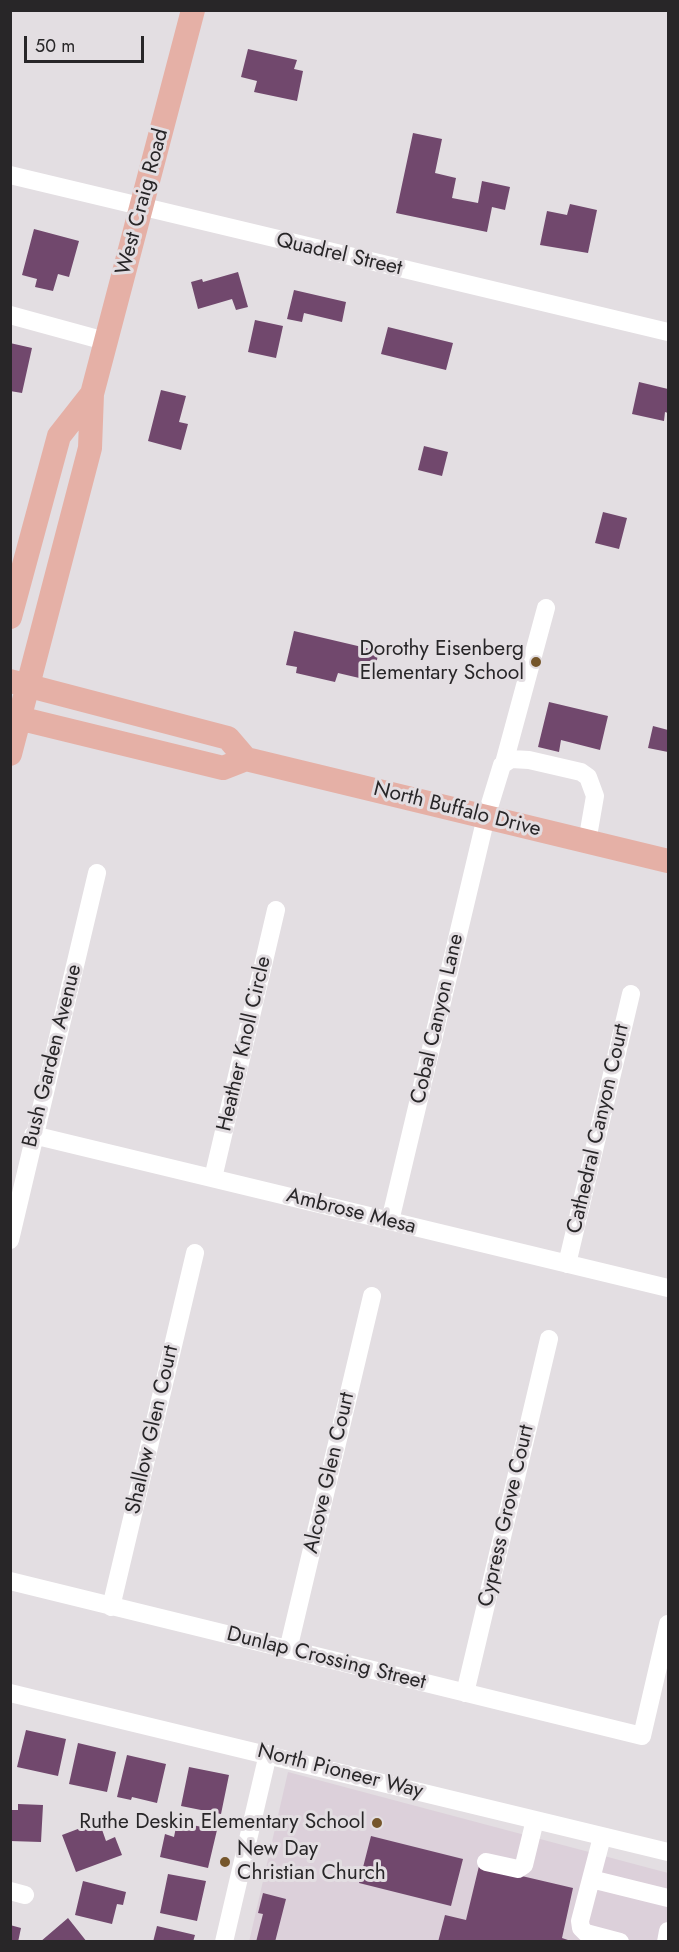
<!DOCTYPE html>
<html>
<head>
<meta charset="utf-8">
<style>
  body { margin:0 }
  #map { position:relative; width:679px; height:1952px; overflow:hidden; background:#e3dee2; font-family:Jost,sans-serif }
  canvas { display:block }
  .frame { position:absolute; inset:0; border:12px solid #282628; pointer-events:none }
  .scale { position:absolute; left:24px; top:36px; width:120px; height:27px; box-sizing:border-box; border:3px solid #282628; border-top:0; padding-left:8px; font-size:18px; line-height:21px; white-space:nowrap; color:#282628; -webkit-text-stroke:4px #e3dee2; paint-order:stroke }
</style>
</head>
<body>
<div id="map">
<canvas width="679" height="1952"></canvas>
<div class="frame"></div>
<div class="scale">50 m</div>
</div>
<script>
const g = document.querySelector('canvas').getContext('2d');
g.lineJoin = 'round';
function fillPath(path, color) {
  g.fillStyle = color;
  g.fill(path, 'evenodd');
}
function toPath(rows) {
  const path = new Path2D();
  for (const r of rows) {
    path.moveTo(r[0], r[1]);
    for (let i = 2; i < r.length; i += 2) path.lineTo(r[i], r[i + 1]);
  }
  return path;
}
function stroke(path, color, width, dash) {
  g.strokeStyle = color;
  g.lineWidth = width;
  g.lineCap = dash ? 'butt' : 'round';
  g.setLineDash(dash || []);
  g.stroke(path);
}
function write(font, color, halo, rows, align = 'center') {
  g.font = font + ' Jost,sans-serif';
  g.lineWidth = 6;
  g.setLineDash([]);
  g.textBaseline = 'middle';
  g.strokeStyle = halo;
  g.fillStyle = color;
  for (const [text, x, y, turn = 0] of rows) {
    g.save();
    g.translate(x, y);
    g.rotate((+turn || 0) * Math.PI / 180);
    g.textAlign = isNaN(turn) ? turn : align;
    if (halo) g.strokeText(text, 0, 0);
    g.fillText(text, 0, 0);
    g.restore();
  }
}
fillPath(toPath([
  [288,1772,668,1873,668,1941,249,1942]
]), '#dcd0da');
fillPath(toPath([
  [248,49,297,60,294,69,303,71,297,101,254,92,257,81,241,77],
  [413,133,442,139,435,173,456,178,452,198,478,203,482,181,510,187,505,210,492,207,487,232,396,213],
  [570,204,597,210,588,253,540,245,547,211,567,215],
  [34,229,79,241,69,277,58,274,53,291,35,287,37,279,22,275],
  [238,272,248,307,236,310,232,299,198,309,191,282,202,279,203,282],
  [294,290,346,302,342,322,304,313,302,322,287,319],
  [255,320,283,326,276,358,248,352],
  [388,327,453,343,446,370,381,354],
  [10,343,32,348,22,393,10,391],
  [639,382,668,389,668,413,665,412,664,421,632,414],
  [161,390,186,396,179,422,188,424,181,450,148,441],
  [424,446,448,452,442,476,418,470],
  [603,512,627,518,619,549,595,543],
  [294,631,379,651,372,681,338,673,335,682,296,673,297,667,286,665],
  [549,702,608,716,600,750,561,740,559,752,538,747],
  [653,726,668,730,668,752,648,748],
  [26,1730,66,1739,58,1776,17,1767],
  [78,1743,116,1752,107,1792,69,1784],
  [127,1755,166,1764,157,1803,132,1797,131,1800,117,1797],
  [189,1767,229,1775,221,1814,181,1806],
  [18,1804,43,1805,41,1842,10,1841,10,1810,18,1810],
  [99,1821,106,1841,115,1837,122,1855,76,1872,62,1835],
  [177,1822,217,1830,208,1868,160,1857,165,1834,174,1837],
  [371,1836,463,1859,451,1906,359,1883],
  [479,1866,573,1888,562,1938,574,1942,438,1942,445,1915,466,1920],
  [168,1874,206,1881,197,1921,160,1913],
  [83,1881,126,1892,123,1905,117,1904,112,1924,75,1915],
  [263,1893,286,1899,275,1942,256,1942,263,1914,258,1913],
  [68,1918,87,1942,40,1942],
  [10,1925,21,1928,18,1942,10,1942],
  [157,1926,195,1935,193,1942,153,1942]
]), '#71486d');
stroke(toPath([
  [10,175,668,332],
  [10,315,105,341],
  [504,763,546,608],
  [33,1135,668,1288],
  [213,1178,276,910],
  [390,1221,486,817,502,765,511,759,529,760,581,772,588,777,595,796,587,842],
  [10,1240,97,873],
  [567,1264,631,994],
  [10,1581,642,1736,668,1624],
  [111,1607,195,1253],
  [288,1650,372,1296],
  [10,1693,668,1852],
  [465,1693,549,1339],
  [602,1837,591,1879,668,1898],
  [486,1862,518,1869,524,1865,535,1820],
  [591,1879,580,1921,581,1928,586,1933,620,1942],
  [10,1891,25,1895],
  [224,1942,268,1754],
  [666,1942,668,1931]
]), '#fff', 18);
stroke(toPath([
  [10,617,59,436,92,394],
  [10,681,228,738,246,759],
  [10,716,223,768,246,759,668,861],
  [10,754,90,448,92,394,193,10]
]), '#e5b0a6', 24);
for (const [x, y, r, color] of [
  [536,662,6,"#75562b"],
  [377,1823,6,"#75562b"],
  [225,1862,6,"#75562b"]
]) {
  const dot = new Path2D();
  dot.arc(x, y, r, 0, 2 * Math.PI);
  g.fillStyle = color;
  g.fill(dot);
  stroke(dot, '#e3dee2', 2);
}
write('21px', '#282628', '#e3dee2', [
  ["West Craig Road",143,202,-75],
  ["Quadrel Street",339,255,13],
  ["North Buffalo Drive",457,810,14],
  ["Cobal Canyon Lane",438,1019,-77],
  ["Heather Knoll Circle",245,1044,-77],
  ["Bush Garden Avenue",53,1056,-76],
  ["Cathedral Canyon Court",599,1129,-77],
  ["Ambrose Mesa",351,1212,14],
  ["Shallow Glen Court",153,1430,-77],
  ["Alcove Glen Court",330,1473,-77],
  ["Cypress Grove Court",507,1516,-77],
  ["Dunlap Crossing Street",326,1659,14],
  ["North Pioneer Way",340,1772,14]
]);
write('21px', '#282628', '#e3dee2', [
  ["Dorothy Eisenberg",524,650],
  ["Elementary School",524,674],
  ["Ruthe Deskin Elementary School",365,1823],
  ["New Day",237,1850,"left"],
  ["Christian Church",237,1874,"left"]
], 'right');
</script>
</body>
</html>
